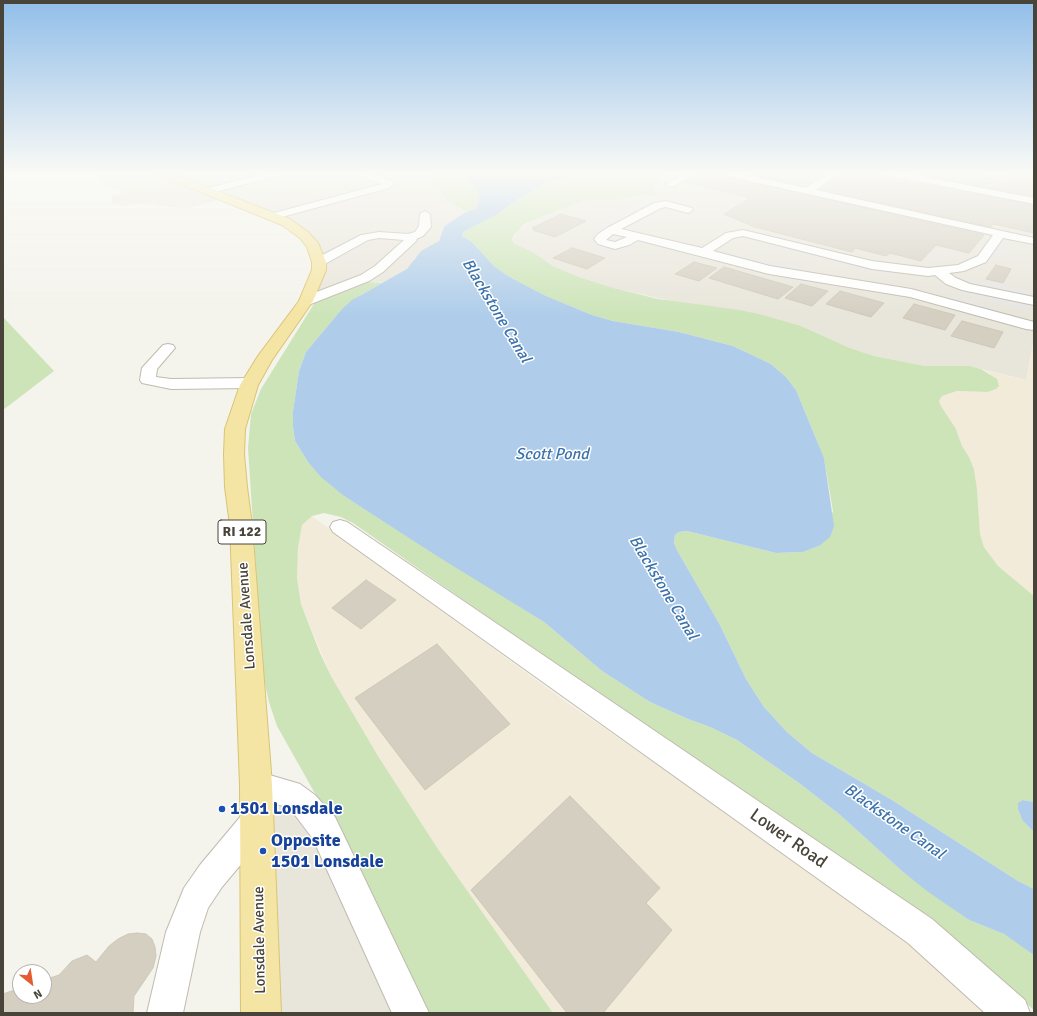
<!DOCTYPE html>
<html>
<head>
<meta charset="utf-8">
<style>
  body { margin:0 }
  #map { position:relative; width:1037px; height:1016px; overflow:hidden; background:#f4f3ec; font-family:Signika,sans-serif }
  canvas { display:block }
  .frame { position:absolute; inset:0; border:4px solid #48443a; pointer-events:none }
  .north { position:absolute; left:12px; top:964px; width:40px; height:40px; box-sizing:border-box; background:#fff; border:1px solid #b6b4b0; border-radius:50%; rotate:150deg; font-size:11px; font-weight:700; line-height:16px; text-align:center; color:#48443a }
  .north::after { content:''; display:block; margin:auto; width:14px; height:18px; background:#e55c32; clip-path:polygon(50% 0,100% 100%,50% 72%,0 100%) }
</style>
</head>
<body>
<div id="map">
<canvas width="1037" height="1016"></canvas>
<div class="frame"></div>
<div class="north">N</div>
</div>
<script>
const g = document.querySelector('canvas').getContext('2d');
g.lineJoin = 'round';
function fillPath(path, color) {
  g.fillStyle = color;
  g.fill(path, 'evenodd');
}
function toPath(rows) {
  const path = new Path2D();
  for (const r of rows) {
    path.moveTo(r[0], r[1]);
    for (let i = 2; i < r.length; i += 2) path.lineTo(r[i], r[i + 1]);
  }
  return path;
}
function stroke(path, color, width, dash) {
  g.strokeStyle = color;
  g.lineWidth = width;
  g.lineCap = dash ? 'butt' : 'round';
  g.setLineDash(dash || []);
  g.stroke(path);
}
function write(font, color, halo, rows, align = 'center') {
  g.font = font + ' Signika,sans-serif';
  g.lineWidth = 3;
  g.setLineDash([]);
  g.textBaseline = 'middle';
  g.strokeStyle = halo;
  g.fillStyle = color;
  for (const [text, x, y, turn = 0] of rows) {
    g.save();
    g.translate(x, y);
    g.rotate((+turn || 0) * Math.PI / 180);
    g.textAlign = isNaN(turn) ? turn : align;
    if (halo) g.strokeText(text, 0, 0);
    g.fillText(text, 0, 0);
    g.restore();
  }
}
fillPath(toPath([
  [98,173,430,173,432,178,432,184,441,191,444,198,454,203,461,210,468,212,444,227,439,241,415,258,412,265,398,276,382,283,375,282,320,293,312,288,319,268,302,232,223,198,205,204,186,208,160,206,150,203,122,206,112,204,112,196,123,192,105,186],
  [665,173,1034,173,1034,339,1026,380,970,366,925,366,874,356,850,348,801,326,740,310,684,304,614,288,579,277,553,266,534,253,518,247,512,240,518,230,531,221,583,201,599,200,618,200,639,195,648,196,656,192,653,186,663,179],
  [254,781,319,819,317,797,394,944,426,1013,256,1013]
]), '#e8e5da');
fillPath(toPath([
  [1034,340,1034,596,998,566,984,547,980,534,977,489,974,469,969,457,962,446,956,429,941,406,939,401,942,396,957,391,988,392,996,389,990,373,981,369,1026,380],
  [312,516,569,704,884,919,991,1013,553,1013,438,849,378,756,331,676,301,604,297,578,298,548,302,525]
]), '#f3ebda');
fillPath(toPath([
  [430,173,459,173,474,185,477,190,479,196,478,207,472,211,464,211,444,198,442,196,441,191,432,184,432,178],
  [596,173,665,173,660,182,653,186,656,194,653,196,639,195,618,200,599,200,583,201,531,221,523,225,514,235,512,240,515,244,534,253,553,266,579,277,614,288,658,299,740,310,759,314,801,326,850,348,874,356,925,366,970,366,981,369,997,379,999,386,996,389,988,392,957,391,942,396,939,401,941,406,956,429,962,446,969,457,974,469,977,489,980,534,984,547,998,566,1034,596,1034,802,1023,800,1023,821,1034,832,1034,889,1018,881,892,800,812,753,787,732,764,707,746,679,720,625,677,550,674,543,675,535,679,532,687,531,776,553,803,552,819,546,833,511,827,476,824,459,815,436,796,390,786,377,771,364,733,346,679,332,613,321,592,315,544,295,508,276,495,267,471,241,462,236,461,234,463,232,496,215,520,198,549,181,583,177],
  [367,282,382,283,359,296,341,310,306,352,299,371,293,411,293,427,295,441,308,462,344,496,544,622,602,671,650,702,688,719,710,727,737,740,799,783,839,814,903,872,969,920,1004,934,1025,947,1034,955,1034,1010,946,936,353,523,341,517,324,513,312,516,302,525,298,548,297,578,301,604,320,653,331,676,378,756,438,849,553,1013,426,1013,394,944,317,797,277,726,269,702,263,675,248,448,251,414,261,389,317,299,352,284],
  [3,317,54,371,3,410]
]), '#cde4b9');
fillPath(toPath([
  [666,197,697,205,694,208,700,210,686,215,660,208,645,216,652,218,628,231,651,237,622,253,614,251,611,253,585,246,593,242,595,235,585,231,626,211,634,213,639,210,631,208,651,198,660,200],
  [753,236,901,271,895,275,859,269,751,240],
  [1000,242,1012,246,1004,258,991,256],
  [737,254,768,262,798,266,798,270,767,266,730,257],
  [969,280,985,284,989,280,1014,286,1013,288,1034,293,1034,306,1031,306,1027,310,959,293],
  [953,296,993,307,991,311,944,299]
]), '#e7e5e3');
fillPath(toPath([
  [459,173,596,173,583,177,549,181,520,198,496,215,463,232,462,236,471,241,495,267,508,276,544,295,592,315,613,321,679,332,733,346,771,364,786,377,796,390,824,458,834,526,830,537,819,546,803,552,776,553,687,531,679,532,675,535,674,543,677,550,720,625,746,679,764,707,787,732,812,753,892,800,1018,881,1034,889,1034,955,1004,934,969,920,927,891,903,872,839,814,799,783,737,740,710,727,688,719,650,702,602,671,544,622,437,556,344,496,321,477,308,462,295,441,293,427,293,411,299,371,306,352,341,310,352,300,407,269,421,251,439,241,444,227,449,223,466,212,476,209,479,200,477,190,474,185],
  [1023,800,1034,802,1034,832,1023,821,1018,809,1018,803]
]), '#afcdea');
const building = toPath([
  [699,173,721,173,727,177,984,235,969,253,936,245,921,261,890,253,886,256,855,248,852,252,755,227,724,214,750,198,684,182,699,173],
  [744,173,827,173,806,186,744,173],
  [840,173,862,173,1034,205,1034,233,993,224,991,227,820,189,840,173],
  [932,173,947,173,960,175,962,173,1006,182,1015,173,1034,173,1034,196,928,176,932,173],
  [561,214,586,221,555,237,533,230,536,229,532,228,561,214],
  [572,248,605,258,587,269,553,258,572,248],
  [694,262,717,268,699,281,675,274,694,262],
  [996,265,1011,269,1003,283,986,279,996,265],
  [724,267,793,287,778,299,709,278,724,267],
  [801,284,828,291,812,306,785,298,801,284],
  [840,291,884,303,871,317,826,304,840,291],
  [914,304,955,315,945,330,903,318,914,304],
  [962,321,1003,332,994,348,951,336,962,321],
  [366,580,396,600,361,629,332,608,366,580],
  [437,644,510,724,425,790,355,698,437,644],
  [570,796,660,888,646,903,672,930,603,1013,567,1013,471,890,570,796],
  [137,933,146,934,152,939,155,947,156,956,153,968,134,996,133,1013,3,1013,3,994,20,988,20,996,44,996,44,980,59,975,72,961,87,955,96,962,109,946,118,939,128,934,137,933]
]);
fillPath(building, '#d5cfc2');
stroke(building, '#cfc8b6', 1);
const minor = toPath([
  [268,173,283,173,281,175,207,194,202,191,204,189,268,173],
  [356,173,368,173,392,181,394,183,389,188,278,218,274,219,269,216,270,214,382,184,357,175,356,173],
  [686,173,698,173,674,186,671,187,666,184,686,173],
  [722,173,738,173,806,188,829,173,839,173,816,190,1034,238,1034,244,1003,238,986,262,964,271,949,273,956,278,970,284,1034,297,1034,305,962,290,946,284,935,275,928,276,872,269,743,236,733,238,713,251,770,266,911,289,1034,322,1034,330,1026,329,910,297,769,274,638,240,629,245,615,249,598,244,594,239,598,234,607,228,654,203,666,201,692,208,693,210,688,213,666,207,661,208,621,229,702,248,726,233,743,230,872,261,928,268,958,265,978,256,993,235,727,176,722,173],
  [613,234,627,237,615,242,606,240,613,234],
  [887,173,905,173,1034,198,1034,204,892,176,887,173],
  [425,211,430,214,431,227,423,236,416,239,417,240,415,242,383,272,369,281,311,304,301,304,299,301,301,298,361,275,375,266,404,240,379,238,368,240,323,265,315,265,313,262,315,259,361,235,379,232,408,234,415,232,419,226,420,214,425,211],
  [168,344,173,345,175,348,157,369,156,377,171,379,250,378,256,380,258,383,256,386,250,388,171,389,142,383,140,380,142,368,163,345,168,344],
  [340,520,347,522,932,919,1025,1000,1030,1013,985,1013,908,943,333,532,330,527,333,522,340,520],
  [256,771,300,784,315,795,335,817,429,1013,392,1013,313,839,295,815,283,806,246,795,242,785,246,775,256,771],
  [257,806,268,810,272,821,268,832,222,887,208,908,200,932,183,1013,147,1013,166,932,184,888,200,865,246,810,257,806]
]);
const major = toPath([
  [157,173,171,173,290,219,308,232,318,243,326,262,326,270,313,301,272,360,258,385,245,429,244,454,247,487,252,525,272,785,281,1013,241,1013,240,785,230,525,225,487,224,454,225,429,240,385,258,356,299,301,312,270,312,262,307,247,300,238,282,225,158,175,157,173]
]);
stroke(minor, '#bfbbaf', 2);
stroke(major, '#d9c475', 2);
fillPath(minor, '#fff');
fillPath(major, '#f5e5a4');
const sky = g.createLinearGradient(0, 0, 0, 315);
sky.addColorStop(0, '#91bee9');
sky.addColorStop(0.55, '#fafaf6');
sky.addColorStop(1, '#fafaf600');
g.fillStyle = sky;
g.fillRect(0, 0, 1037, 315);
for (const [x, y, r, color] of [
  [222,809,4,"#1a4fb4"],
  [263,851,4,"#1a4fb4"]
]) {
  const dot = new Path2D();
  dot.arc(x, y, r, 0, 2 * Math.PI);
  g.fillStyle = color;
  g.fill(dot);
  stroke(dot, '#fff', 1.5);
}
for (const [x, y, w] of [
  [242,532,48]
]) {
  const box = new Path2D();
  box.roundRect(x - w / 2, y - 12, w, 24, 3);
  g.fillStyle = '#fff';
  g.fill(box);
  stroke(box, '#48443a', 1);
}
write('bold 14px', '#48443a', null, [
  ["RI 122",242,532]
]);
write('15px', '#48443a', '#fff', [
  ["Lonsdale Avenue",247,616,-94],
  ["Lonsdale Avenue",260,940,-91]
]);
write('italic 16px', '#3c73ab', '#fff', [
  ["Blackstone Canal",496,311,59],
  ["Scott Pond",552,455],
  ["Blackstone Canal",663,588,59],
  ["Blackstone Canal",894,822,35]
]);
write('bold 18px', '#164399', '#fff', [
  ["1501 Lonsdale",230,809],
  ["Opposite",271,841],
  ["1501 Lonsdale",271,862]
], 'left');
write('18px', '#48443a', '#fff', [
  ["Lower Road",788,839,35]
]);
</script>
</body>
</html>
